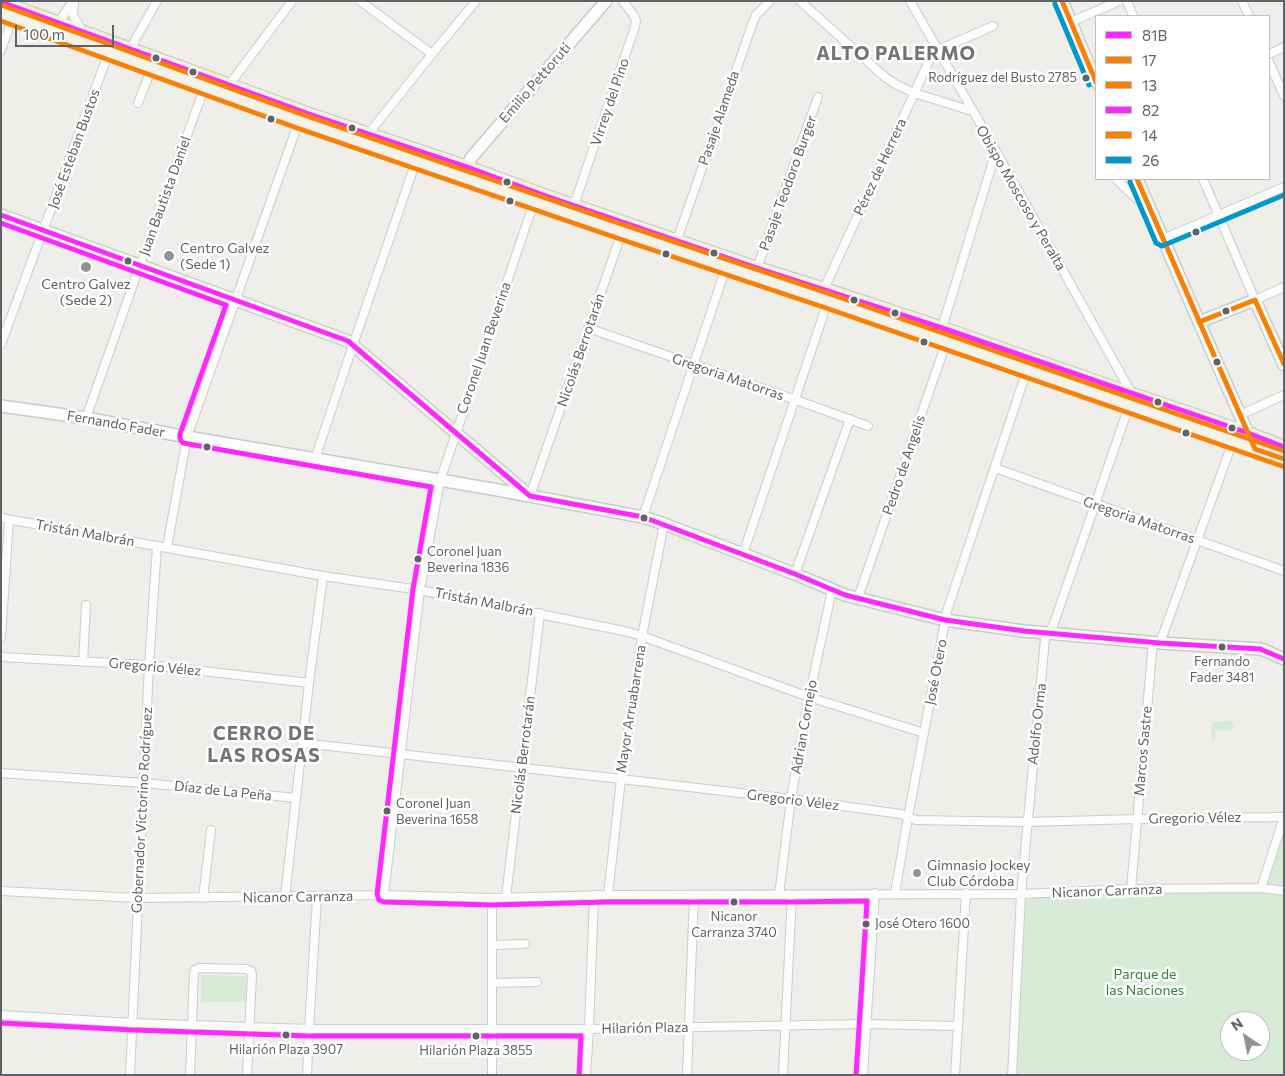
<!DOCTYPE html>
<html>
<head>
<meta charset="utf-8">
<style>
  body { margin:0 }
  #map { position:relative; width:1285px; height:1076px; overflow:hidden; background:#efeeea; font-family:Commissioner,sans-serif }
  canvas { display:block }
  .frame { position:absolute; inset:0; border:2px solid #5f6368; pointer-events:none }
  .legend { position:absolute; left:1095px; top:15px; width:175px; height:165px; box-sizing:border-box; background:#fff; border:1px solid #bfc1c3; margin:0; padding:6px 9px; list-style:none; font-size:15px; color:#5f6368 }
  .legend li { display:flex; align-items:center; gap:10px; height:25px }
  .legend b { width:25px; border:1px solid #bfc1c3 }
  .north { position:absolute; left:1220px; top:1011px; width:50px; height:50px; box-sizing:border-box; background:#fff; border:1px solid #bfc1c3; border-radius:50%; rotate:326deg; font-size:14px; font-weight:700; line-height:20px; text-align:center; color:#5f6368 }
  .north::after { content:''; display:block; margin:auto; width:18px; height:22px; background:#919496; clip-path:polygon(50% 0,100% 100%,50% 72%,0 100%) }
  .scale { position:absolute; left:15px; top:25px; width:99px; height:22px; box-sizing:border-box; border:2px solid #5f6368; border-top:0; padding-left:6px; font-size:15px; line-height:18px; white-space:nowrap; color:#5f6368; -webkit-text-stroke:4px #fff; paint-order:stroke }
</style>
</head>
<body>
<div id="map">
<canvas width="1285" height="1076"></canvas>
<div class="frame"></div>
<ul class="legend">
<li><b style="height:6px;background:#fe27ff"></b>81B</li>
<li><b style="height:6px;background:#f78005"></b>17</li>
<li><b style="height:6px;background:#f78005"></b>13</li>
<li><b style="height:6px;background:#fe27ff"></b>82</li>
<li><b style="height:6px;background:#f78005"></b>14</li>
<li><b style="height:6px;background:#0099cb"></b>26</li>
</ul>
<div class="north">N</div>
<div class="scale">100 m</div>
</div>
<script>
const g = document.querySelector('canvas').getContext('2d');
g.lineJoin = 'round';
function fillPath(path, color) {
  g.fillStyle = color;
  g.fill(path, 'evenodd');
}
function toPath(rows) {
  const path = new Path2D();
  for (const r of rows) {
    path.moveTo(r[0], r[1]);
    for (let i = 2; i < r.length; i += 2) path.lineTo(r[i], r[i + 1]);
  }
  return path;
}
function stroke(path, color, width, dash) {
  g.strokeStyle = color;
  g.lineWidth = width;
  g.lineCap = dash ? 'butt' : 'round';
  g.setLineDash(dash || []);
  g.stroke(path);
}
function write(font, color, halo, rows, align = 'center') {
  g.font = font + ' Commissioner,sans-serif';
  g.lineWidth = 5;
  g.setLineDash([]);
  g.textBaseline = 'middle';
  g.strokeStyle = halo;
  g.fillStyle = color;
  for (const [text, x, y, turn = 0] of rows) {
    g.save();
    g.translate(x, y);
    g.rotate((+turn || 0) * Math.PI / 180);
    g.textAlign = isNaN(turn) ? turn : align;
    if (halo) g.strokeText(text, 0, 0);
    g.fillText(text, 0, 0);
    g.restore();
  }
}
fillPath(toPath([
  [1228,721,1234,723,1233,730,1216,731,1215,741,1212,741,1211,727,1214,722],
  [1284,817,1284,1075,1012,1075,1021,894,1261,888],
  [1230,1021,1260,1021,1260,1051,1230,1051],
  [201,975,246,976,246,1002,201,1002]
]), '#d8ebd6');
const minor = toPath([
  [360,1,432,54],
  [800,1,886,78,897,85,914,93,972,111],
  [910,1,996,151,1132,394],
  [1127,1,1133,16],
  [1242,1,1249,16],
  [74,3,73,15,82,31],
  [1071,22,1119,1],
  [59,26,63,16,73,1],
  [1,50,13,17],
  [131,50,135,40,157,1],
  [938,50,993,26],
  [1269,54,1284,47],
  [1269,62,1284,96],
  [226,87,229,85,292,1],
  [138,103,152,67],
  [369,133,432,54,476,1],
  [1116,179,1147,208],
  [1203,179,1255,300,1284,287],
  [574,205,635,27,636,21,634,16,623,1],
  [1163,239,1284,187],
  [677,240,753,22,756,15,770,1],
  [757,268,818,97],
  [824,289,936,46],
  [588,328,796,400,868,426],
  [942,328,996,151],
  [1,344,109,52,112,50],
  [1240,415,1284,395],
  [86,418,140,265,205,86],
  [315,459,353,345,416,161],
  [995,468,1284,571],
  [530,496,622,232],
  [643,517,726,267],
  [1,518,323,576,420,590,624,631,642,636,809,697,924,733],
  [167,547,187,437,299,121],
  [743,554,828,301],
  [795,574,850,419],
  [858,598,947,340],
  [1,637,9,520],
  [1160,643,1233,441,1233,439],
  [1,657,149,665,309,683],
  [83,662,86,605],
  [303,743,621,779,791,799,901,814,916,820,1028,822,1137,819,1283,817],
  [1,773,144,783,296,798],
  [1261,888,1284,817],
  [1131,889,1153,642],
  [1,891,138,898,384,895,492,898,608,895,1021,894,1131,889,1261,888,1284,891],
  [895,893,908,817,947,611,1027,370],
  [384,895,420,590,440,481,534,202,536,200],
  [608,895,621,779,642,636,664,524],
  [779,895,791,799,809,697,832,590],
  [285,897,309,683,323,576],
  [506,897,540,613],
  [203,898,211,830],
  [492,898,492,1075],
  [492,945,525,944],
  [492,983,537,982],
  [1,1015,133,1023,309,1029,589,1029,866,1024,958,1026],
  [130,1075,149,665,157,546],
  [190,1075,194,973,195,970,199,968,246,969,251,971,252,975,247,1075],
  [307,1075,309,1029,317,897],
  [586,1075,589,1029,594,895],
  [687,1075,694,895],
  [783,1075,792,895],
  [863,1075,875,893],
  [955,1075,966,893],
  [1012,1075,1021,894,1045,639,1053,626,1129,406,1132,404]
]);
const secondary = toPath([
  [1062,1,1096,82],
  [468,176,467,167,471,158,606,1],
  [1137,179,1199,322,1250,438],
  [1,215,348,341,530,496],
  [1199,322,1255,300,1284,365],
  [1,406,86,418,187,437,492,489,643,517,664,524,795,574,845,595,945,620,1024,631,1160,643,1260,649,1266,651,1284,659]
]);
const primary = toPath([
  [1,2,309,114,467,167,546,196,757,268,824,289,942,328,1132,394,1248,433,1284,447],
  [1,13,299,121,622,232,828,301,1284,459]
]);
stroke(minor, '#cbcccc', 10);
stroke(secondary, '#cacacb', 14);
stroke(primary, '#d7ceb8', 15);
stroke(minor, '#fdfcfc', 8);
stroke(secondary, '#fdfcfc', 11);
stroke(primary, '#f4f2e9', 12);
stroke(toPath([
  [1,2,309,114,467,167,546,196,757,268,942,328,1248,433,1284,447],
  [1,215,348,341,530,496,643,517,795,574,845,595,945,620,1024,631,1160,643,1260,649,1284,659]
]), '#fe27ff', 5);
stroke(toPath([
  [1,21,297,128,620,239,826,308,1282,466]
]), '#f78005', 5);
stroke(toPath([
  [4,6,301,114,624,225,830,294,1284,451]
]), '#f78005', 5);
stroke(toPath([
  [1,223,226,305,180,434,180,439,183,443,431,487,413,589,377,894,379,900,384,902,492,905,608,902,792,902,867,901,856,1075],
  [1,1023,133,1030,309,1036,581,1036,579,1075]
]), '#fe27ff', 5);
stroke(toPath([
  [1062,1,1096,82],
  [1137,179,1255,449,1284,459],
  [1199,322,1255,300,1284,364]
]), '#f78005', 5);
stroke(toPath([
  [1055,4,1089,85],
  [1130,182,1156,243,1162,246,1284,195]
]), '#0099cb', 5);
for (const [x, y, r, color] of [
  [156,58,4.5,"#5f6368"],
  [193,72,4.5,"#5f6368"],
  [1086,78,4.5,"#5f6368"],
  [271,119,4.5,"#5f6368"],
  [352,128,4.5,"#5f6368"],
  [507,182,4.5,"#5f6368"],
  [510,201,4.5,"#5f6368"],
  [1196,232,4.5,"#5f6368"],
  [714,253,4.5,"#5f6368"],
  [666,254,4.5,"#5f6368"],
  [169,256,6,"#919496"],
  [128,261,4.5,"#5f6368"],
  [86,267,6,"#919496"],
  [854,300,4.5,"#5f6368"],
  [1226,311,4.5,"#5f6368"],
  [895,313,4.5,"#5f6368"],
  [924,342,4.5,"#5f6368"],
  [1217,362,4.5,"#5f6368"],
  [1158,402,4.5,"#5f6368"],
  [1232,428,4.5,"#5f6368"],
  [1186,433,4.5,"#5f6368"],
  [207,447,4.5,"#5f6368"],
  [644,518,4.5,"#5f6368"],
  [418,559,4.5,"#5f6368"],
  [1222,647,4.5,"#5f6368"],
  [387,811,4.5,"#5f6368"],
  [917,873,5,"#919496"],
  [734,902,4.5,"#5f6368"],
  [866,924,4.5,"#5f6368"],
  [286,1035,4.5,"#5f6368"],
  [476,1036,4.5,"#5f6368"]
]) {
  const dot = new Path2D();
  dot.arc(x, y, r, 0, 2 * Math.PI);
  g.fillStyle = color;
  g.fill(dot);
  stroke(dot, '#fff', 2);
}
write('13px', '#5f6368', '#fff', [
  ["Rodríguez del Busto 2785",1077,78,"right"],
  ["Coronel Juan",427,552,"left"],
  ["Beverina 1836",427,568,"left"],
  ["Fernando",1222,662],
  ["Fader 3481",1222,678],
  ["Coronel Juan",396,804,"left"],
  ["Beverina 1658",396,820,"left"],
  ["Nicanor",734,917],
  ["Carranza 3740",734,933],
  ["José Otero 1600",875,924,"left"],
  ["Hilarión Plaza 3907",286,1050],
  ["Hilarión Plaza 3855",476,1051]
]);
write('14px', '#5f6368', '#fff', [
  ["Emilio Pettoruti",535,83,-49],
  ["Virrey del Pino",610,102,-71],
  ["Pasaje Alameda",719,118,-71],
  ["José Esteban Bustos",74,149,-70],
  ["Pérez de Herrera",880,167,-65],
  ["Pasaje Teodoro Burger",788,183,-70],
  ["Juan Bautista Daniel",165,196,-70],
  ["Obispo Moscoso y Peralta",1021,198,60],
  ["Coronel Juan Beverina",484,348,-71],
  ["Nicolás Berrotarán",581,350,-71],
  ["Gregoria Matorras",728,377,19],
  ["Fernando Fader",116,424,10],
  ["Pedro de Angelis",904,465,-71],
  ["Gregoria Matorras",1139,520,19],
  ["Tristán Malbrán",85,533,10],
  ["Tristán Malbrán",484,602,11],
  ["Gregorio Vélez",155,667,5],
  ["José Otero",936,672,-79],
  ["Mayor Arruabarrena",631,709,-81],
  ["Adolfo Orma",1037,724,-84],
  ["Adrian Cornejo",804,727,-80],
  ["Marcos Sastre",1143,751,-85],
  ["Nicolás Berrotarán",523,755,-83],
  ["Díaz de La Peña",223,791,6],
  ["Gregorio Vélez",793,800,7],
  ["Gobernador Victorino Rodríguez",142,810,-87],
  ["Gregorio Vélez",1195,818,-1],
  ["Nicanor Carranza",1107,891,-2],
  ["Nicanor Carranza",298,897,-1],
  ["Hilarión Plaza",645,1028,-1]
]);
write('14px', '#5f6368', '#fff', [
  ["Centro Galvez",180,248],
  ["(Sede 1)",180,264],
  ["Centro Galvez",86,284,"center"],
  ["(Sede 2)",86,300,"center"],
  ["Gimnasio Jockey",927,865],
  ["Club Córdoba",927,881]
], 'left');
write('14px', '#348238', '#fff', [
  ["Parque de",1145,974],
  ["las Naciones",1145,990]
]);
g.letterSpacing = '1px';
write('bold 19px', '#70757a', '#fff', [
  ["ALTO PALERMO",896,54],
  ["CERRO DE",264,734],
  ["LAS ROSAS",264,756]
]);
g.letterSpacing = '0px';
</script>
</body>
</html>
